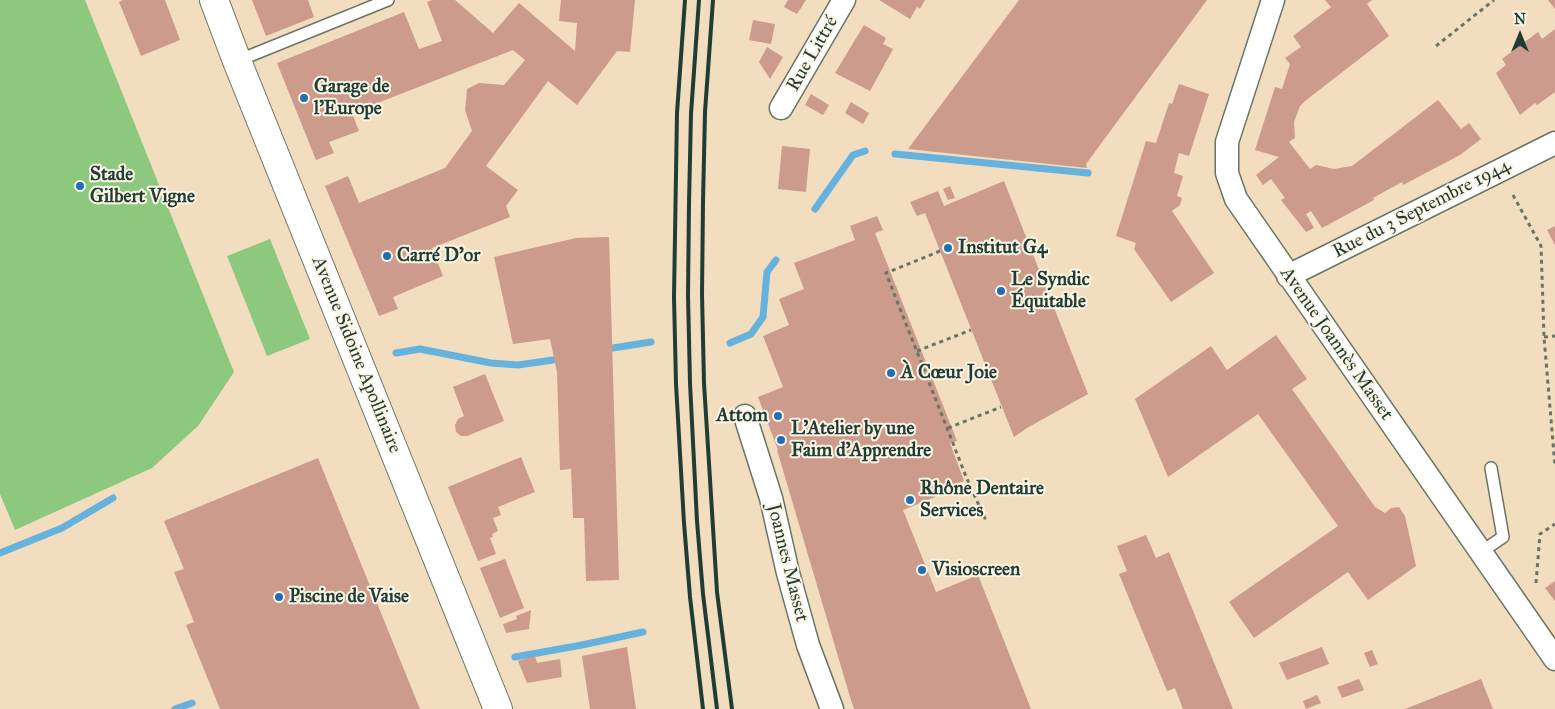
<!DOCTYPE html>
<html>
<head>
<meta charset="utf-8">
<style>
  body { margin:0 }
  #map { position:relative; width:1555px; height:709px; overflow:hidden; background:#f2ddbe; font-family:"IM FELL Great Primer",serif }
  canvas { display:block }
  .north { position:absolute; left:1495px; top:10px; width:50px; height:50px; -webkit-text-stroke:4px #fcf5e5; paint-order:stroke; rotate:0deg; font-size:14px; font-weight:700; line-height:20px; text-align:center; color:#1f3d34 }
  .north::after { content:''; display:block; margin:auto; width:18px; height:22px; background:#1f3d34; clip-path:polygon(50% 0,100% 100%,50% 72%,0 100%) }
</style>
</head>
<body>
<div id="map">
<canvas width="1555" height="709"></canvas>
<div class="north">N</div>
</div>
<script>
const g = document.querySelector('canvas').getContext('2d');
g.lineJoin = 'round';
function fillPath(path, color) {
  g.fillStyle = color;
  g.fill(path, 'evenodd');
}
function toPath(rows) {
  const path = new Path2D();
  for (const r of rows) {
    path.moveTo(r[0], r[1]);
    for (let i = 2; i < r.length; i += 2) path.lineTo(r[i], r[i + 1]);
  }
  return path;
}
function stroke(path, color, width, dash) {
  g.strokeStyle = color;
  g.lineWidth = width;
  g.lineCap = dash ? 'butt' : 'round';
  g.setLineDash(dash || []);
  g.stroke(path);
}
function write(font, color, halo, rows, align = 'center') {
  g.font = font + ' "IM FELL Great Primer",serif';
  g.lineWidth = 4;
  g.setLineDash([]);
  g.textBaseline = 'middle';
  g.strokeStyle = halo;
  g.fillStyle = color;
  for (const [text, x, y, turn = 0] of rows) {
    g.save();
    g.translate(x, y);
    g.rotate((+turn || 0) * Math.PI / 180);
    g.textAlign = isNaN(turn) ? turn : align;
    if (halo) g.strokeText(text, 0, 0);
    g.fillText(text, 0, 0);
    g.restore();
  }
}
fillPath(toPath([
  [0,0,85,0,234,372,198,426,152,468,15,530,0,494],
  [270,239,310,339,267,356,227,256]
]), '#8cc87d');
stroke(toPath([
  [895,154,1088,173],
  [815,209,853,155,865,151],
  [730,343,751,334,763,317,767,272,776,260],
  [613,348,651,342],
  [396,353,420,349,491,363,518,365,553,360],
  [0,553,62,528,113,498],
  [515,657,582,645,643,632],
  [175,709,192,703]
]), '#65b2df', 7);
fillPath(toPath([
  [121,0,165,0,180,40,141,56,119,2,122,1],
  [252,0,308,0,314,17,266,36],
  [432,0,455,0,493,33,519,3,575,51,577,23,559,21,561,0,635,0,630,52,617,51,577,105,548,81,486,166,518,190,506,206,510,217,432,248,443,276,393,297,398,309,379,316,325,186,348,176,359,203,445,168,472,131,465,110,467,89,479,83,504,85,525,60,513,50,352,113,359,131,329,142,334,153,316,160,277,63,404,12,419,49,442,41,427,2],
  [788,0,806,0,797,14,784,7],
  [879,0,925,0,920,9,917,7,910,19],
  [1019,0,1207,0,1086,164,1087,168,908,149],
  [1325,0,1372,0,1367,4,1389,36,1305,101,1300,106,1294,122,1295,138,1289,142,1310,169,1316,165,1334,169,1352,166,1438,100,1461,129,1469,123,1481,139,1460,155,1403,185,1402,182,1373,198,1374,200,1322,228,1311,211,1306,214,1314,228,1306,232,1281,200,1285,198,1271,179,1263,185,1256,175,1279,157,1255,150,1275,87,1282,89,1290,64,1285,58,1301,47,1293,36,1331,7],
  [1548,0,1555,0,1555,9],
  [753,20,775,24,771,44,749,40],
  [864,25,886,38,883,44,893,49,870,91,835,73],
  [1555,29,1555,92,1537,105,1535,103,1520,115,1496,73,1506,65,1502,59,1538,32,1542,39],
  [767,47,783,57,770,79,759,62],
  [1179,84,1209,94,1189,156,1179,153,1174,173,1183,176,1177,196,1182,198,1180,205,1172,211,1214,273,1171,302,1134,249,1136,243,1116,236,1146,141,1156,143,1169,103,1172,104],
  [811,94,829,105,823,115,805,105],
  [851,102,869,113,863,124,845,113],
  [782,146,810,149,806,192,778,189],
  [1004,181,1088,394,1027,428,1014,437,925,213,917,216,910,202,938,191,944,206],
  [950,186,955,198,948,200,943,189],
  [877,216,883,230,875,233,957,441,950,443,964,481,946,489,933,498,903,510,936,592,978,575,1031,709,854,709,850,697,777,450,778,450,758,397,783,387,763,336,789,325,779,299,804,289,794,263,855,240,850,226],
  [1555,226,1555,245,1547,230],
  [609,237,619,580,586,581,584,518,573,518,571,469,560,470,557,372,550,339,513,344,494,257,576,238],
  [1276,335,1307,379,1292,389,1375,507,1385,513,1391,508,1399,507,1405,516,1416,566,1368,600,1348,572,1254,638,1229,602,1338,526,1258,414,1168,477,1135,399,1211,346,1227,370],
  [485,374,504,421,467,436,461,436,456,432,455,425,458,419,464,416,453,387],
  [521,457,535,492,498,507,501,515,493,518,498,531,492,534,493,537,490,538,496,554,478,561,448,487],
  [318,458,420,709,220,709,186,625,194,622,174,572,184,569,164,521],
  [1146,535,1156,558,1169,552,1233,709,1183,709,1175,688,1167,691,1119,574,1127,571,1117,546],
  [505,559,524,608,500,618,480,568],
  [1555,581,1555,601,1545,588],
  [531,610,529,629,506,633,503,624,517,619,516,616],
  [627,647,636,709,590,709,582,656],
  [1322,647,1329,664,1287,680,1279,663],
  [1372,650,1378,664,1370,667,1364,653],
  [535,656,537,663,560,659,562,677,527,683,518,661],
  [1359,679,1364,690,1342,698,1337,687],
  [1481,679,1493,709,1405,709],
  [1317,695,1321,703,1306,709,1303,701]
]), '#cc9b8b');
const lane = toPath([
  [237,61,388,0],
  [1481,552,1503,537,1491,468]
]);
const street = toPath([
  [1273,0,1227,142,1227,173,1236,199,1555,659],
  [781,108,844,0],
  [1288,276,1555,143],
  [745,416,771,498,788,573,808,645,832,709]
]);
const secondary = toPath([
  [214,0,237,61,498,709]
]);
stroke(lane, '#697564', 14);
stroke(street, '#697564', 25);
stroke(secondary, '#697564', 30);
stroke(toPath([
  [1436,46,1494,0],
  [1513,195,1541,246,1544,337,1555,466],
  [940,251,886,273,967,479,987,523],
  [1544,337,1555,336],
  [917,351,971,330],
  [948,428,1001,407],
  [1536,583,1540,534,1555,524]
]), '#697564', 3, [4, 4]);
stroke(lane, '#fff', 11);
stroke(street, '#fff', 22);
stroke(secondary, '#fff', 28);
stroke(toPath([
  [685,0,677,113,674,297,676,384,684,523,690,597,703,709],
  [699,0,691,114,689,203,688,295,690,383,697,521,703,594,717,709],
  [713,0,705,112,703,202,702,294,704,383,717,592,732,709]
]), '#1f3d34', 4);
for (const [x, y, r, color] of [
  [304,98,5,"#1f6fb2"],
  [80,186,5,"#1f6fb2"],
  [948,248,5,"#1f6fb2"],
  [387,256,5,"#1f6fb2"],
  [1001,291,5,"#1f6fb2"],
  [891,373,5,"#1f6fb2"],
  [778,416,5,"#1f6fb2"],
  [781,440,5,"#1f6fb2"],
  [910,500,5,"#1f6fb2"],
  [922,570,5,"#1f6fb2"],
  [279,597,5,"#1f6fb2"]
]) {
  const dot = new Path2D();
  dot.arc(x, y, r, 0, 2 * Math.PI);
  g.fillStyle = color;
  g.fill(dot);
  stroke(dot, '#fcf5e5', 2);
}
write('19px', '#1f3d34', '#fcf5e5', [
  ["Rue Littré",813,54,-60],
  ["Rue du 3 Septembre 1944",1422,209,-27],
  ["Avenue Joannès Masset",1336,344,55],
  ["Avenue Sidoine Apollinaire",356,355,68],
  ["Joannes Masset",787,563,76]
]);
write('bold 19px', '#1f3d34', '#fcf5e5', [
  ["Garage de",314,87],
  ["l'Europe",314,109],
  ["Stade",90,175],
  ["Gilbert Vigne",90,197],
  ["Institut G4",958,248],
  ["Carré D'or",397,256],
  ["Le Syndic",1011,280],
  ["Équitable",1011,302],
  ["À Cœur Joie",901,373],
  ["Attom",768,416,"right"],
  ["L'Atelier by une",791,429],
  ["Faim d'Apprendre",791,451],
  ["Rhône Dentaire",920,489],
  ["Services",920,511],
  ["Visioscreen",932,570],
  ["Piscine de Vaise",289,597]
], 'left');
</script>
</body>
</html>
